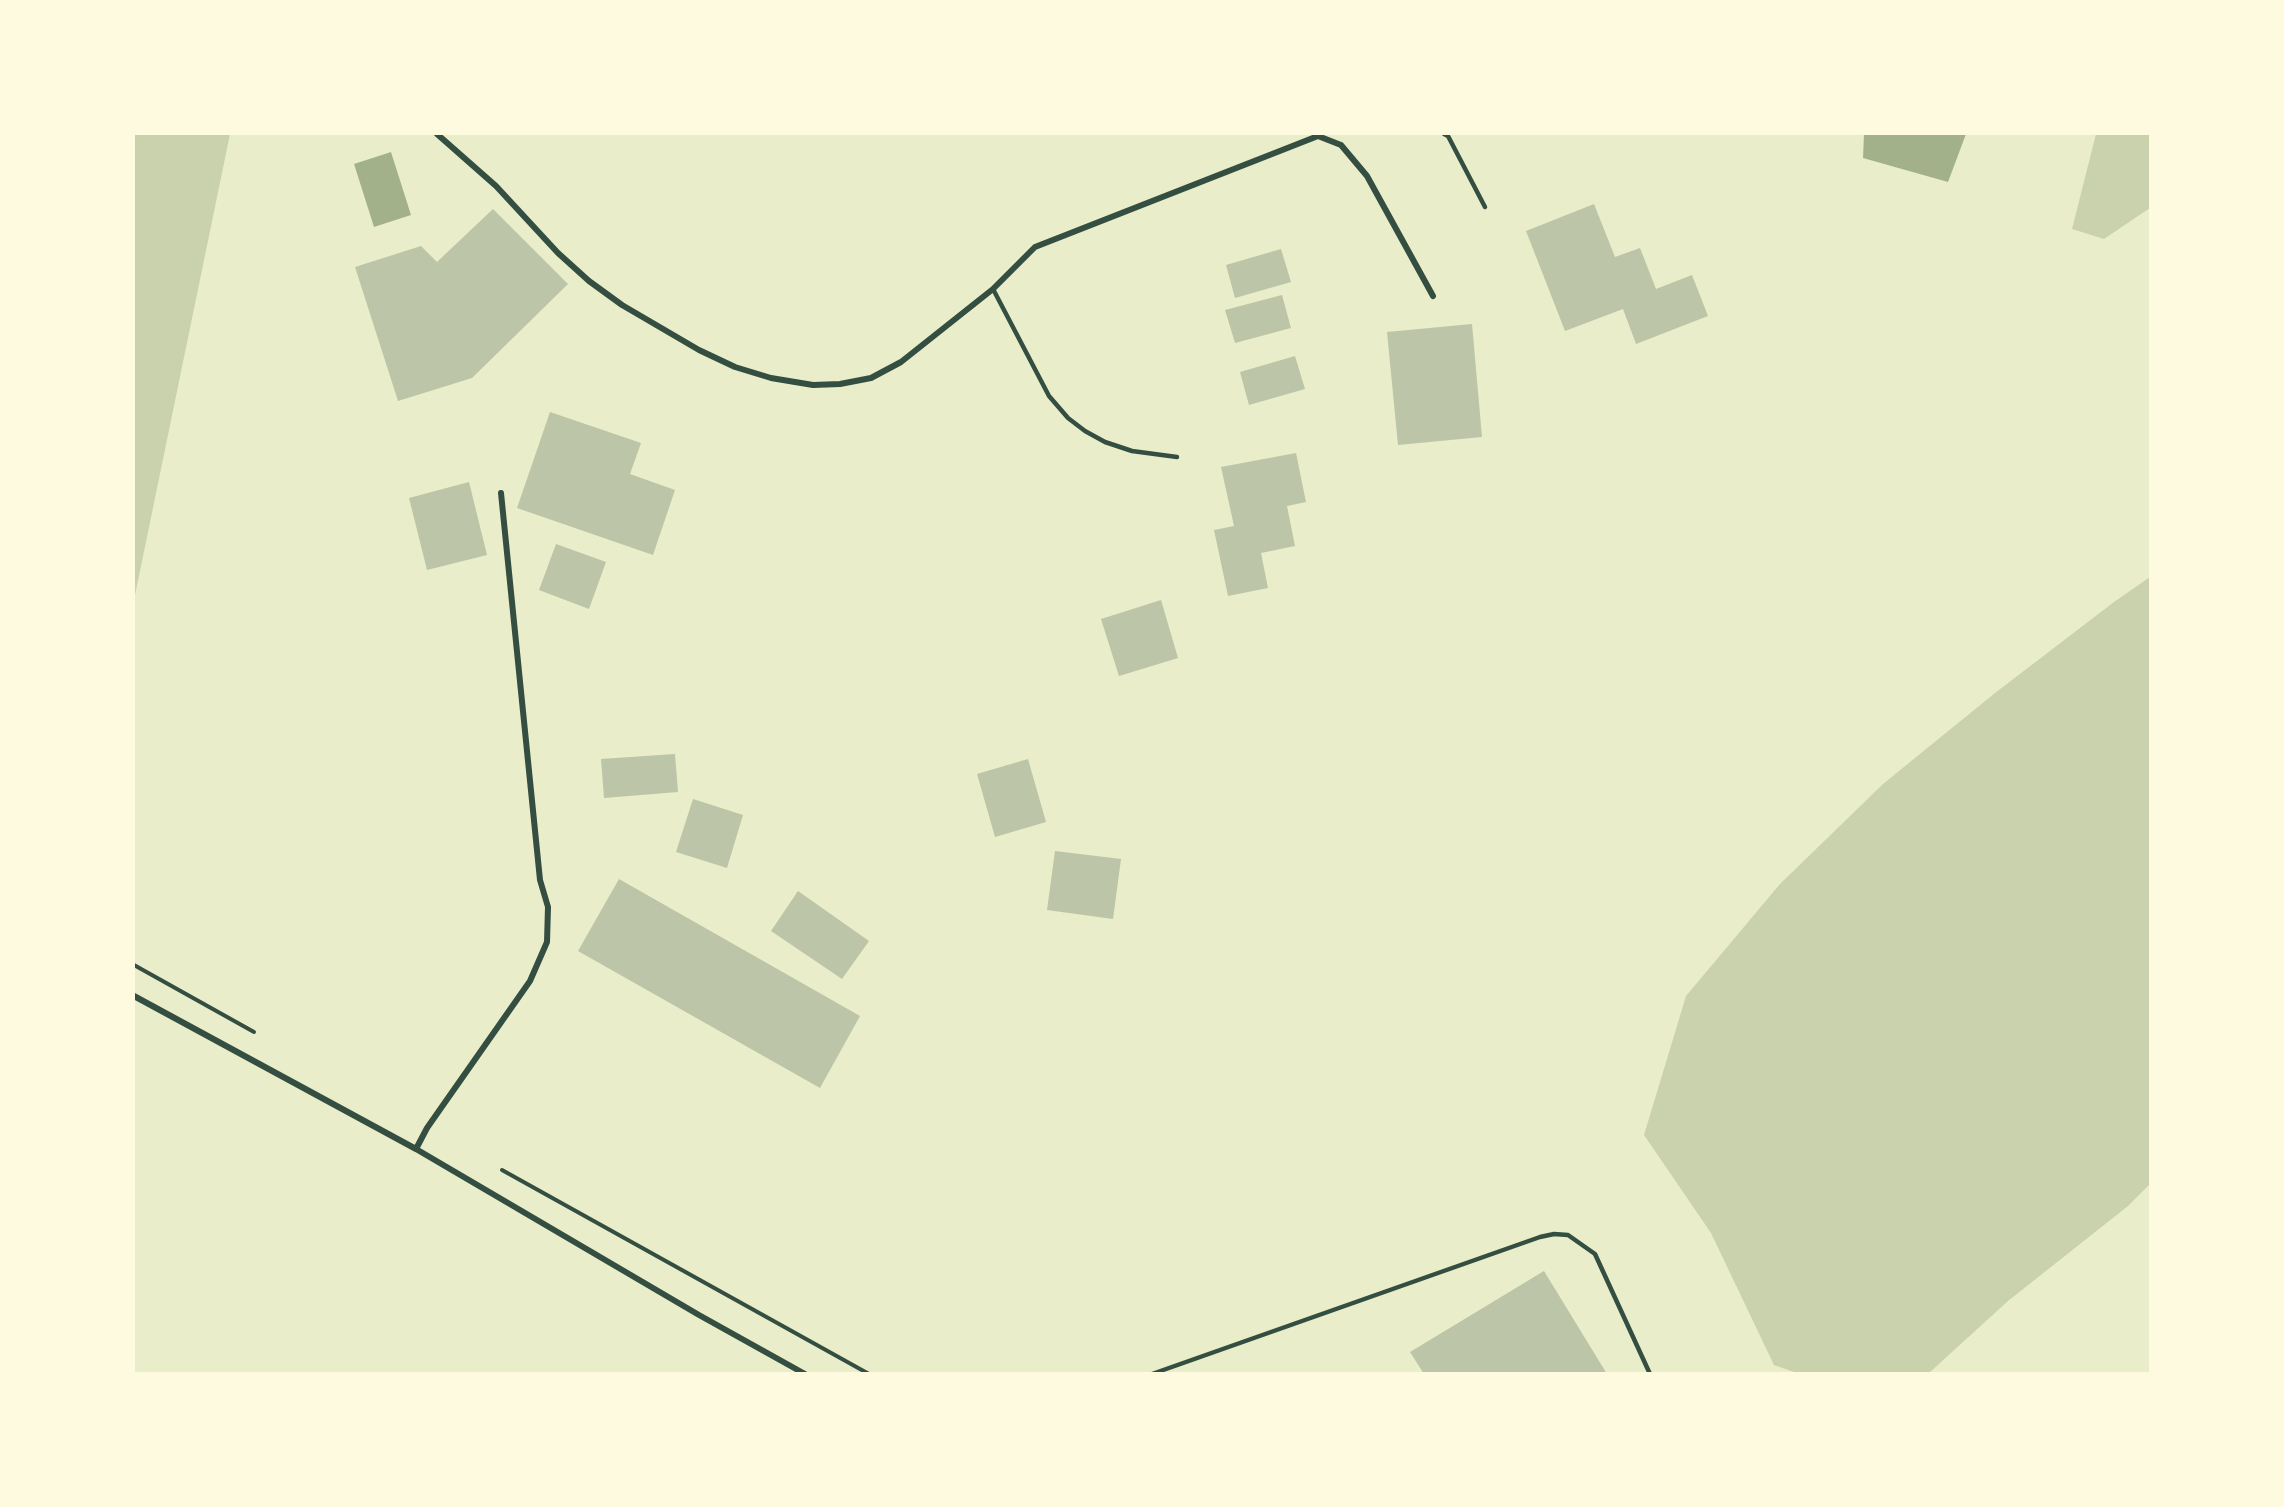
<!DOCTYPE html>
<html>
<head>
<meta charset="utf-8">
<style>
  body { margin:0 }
  #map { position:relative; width:2284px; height:1507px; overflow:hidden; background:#e9edc9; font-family:"Playfair Display",serif }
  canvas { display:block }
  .frame { position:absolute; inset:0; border:135px solid #fefae0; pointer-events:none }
</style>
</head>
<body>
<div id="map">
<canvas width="2284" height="1507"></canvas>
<div class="frame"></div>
</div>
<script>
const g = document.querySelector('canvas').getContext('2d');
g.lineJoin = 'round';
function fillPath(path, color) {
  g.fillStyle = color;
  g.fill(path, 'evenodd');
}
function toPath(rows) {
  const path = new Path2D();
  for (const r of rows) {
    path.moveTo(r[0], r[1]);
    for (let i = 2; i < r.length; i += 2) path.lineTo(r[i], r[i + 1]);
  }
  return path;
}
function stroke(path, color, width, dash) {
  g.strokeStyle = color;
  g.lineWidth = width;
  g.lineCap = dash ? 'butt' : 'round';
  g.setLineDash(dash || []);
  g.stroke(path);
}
fillPath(toPath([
  [134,134,230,134,134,600],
  [2096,134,2150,134,2150,208,2104,239,2072,229],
  [2150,577,2150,1184,2128,1206,2008,1301,1929,1373,1797,1373,1774,1365,1711,1233,1644,1135,1686,996,1780,884,1883,784,1995,693,2114,602]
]), '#cad2ad');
fillPath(toPath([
  [1864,134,1966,134,1948,182,1863,158],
  [391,152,411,215,374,227,354,164]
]), '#a3b18a');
fillPath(toPath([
  [1594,204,1615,257,1640,248,1656,289,1692,275,1708,316,1636,344,1623,309,1565,331,1526,231],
  [493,209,568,284,472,378,398,401,355,267,421,246,437,262],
  [1281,249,1291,282,1235,298,1226,265],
  [1282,295,1291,328,1235,343,1225,310],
  [1472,324,1482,437,1398,445,1387,332],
  [1295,356,1305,389,1249,405,1240,372],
  [550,412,641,443,630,474,675,490,653,555,517,508],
  [1296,453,1306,502,1287,506,1295,546,1261,553,1268,588,1228,596,1214,530,1234,526,1221,467],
  [469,482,487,555,427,570,409,498],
  [556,544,606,562,589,609,539,590],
  [1161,600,1178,658,1119,676,1101,619],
  [675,754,678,792,604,798,601,759],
  [1028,759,1046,822,995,837,977,774],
  [693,799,743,815,727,868,676,852],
  [1055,851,1121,859,1113,919,1047,910],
  [619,879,860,1016,820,1088,578,951],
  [798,891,869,941,842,979,771,931],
  [1544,1271,1607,1374,1424,1374,1410,1352]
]), '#bcc5a7');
stroke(toPath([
  [134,965,254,1032],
  [502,1170,869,1374]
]), '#344e41', 4);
stroke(toPath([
  [1444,134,1448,136,1485,207],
  [993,289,1049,396,1068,418,1085,431,1105,442,1132,451,1177,457],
  [1152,1374,1540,1237,1554,1234,1568,1235,1595,1254,1650,1374]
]), '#344e41', 4.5);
stroke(toPath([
  [437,134,496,186,558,253,589,281,622,305,699,350,735,367,771,378,813,385,840,384,871,378,901,362,993,289,1035,247,1318,136,1341,145,1367,176,1433,296],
  [134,996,416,1149,699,1315,805,1374],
  [416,1149,427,1128,530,981,547,942,548,907,540,880,501,493]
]), '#344e41', 6);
</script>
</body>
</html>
